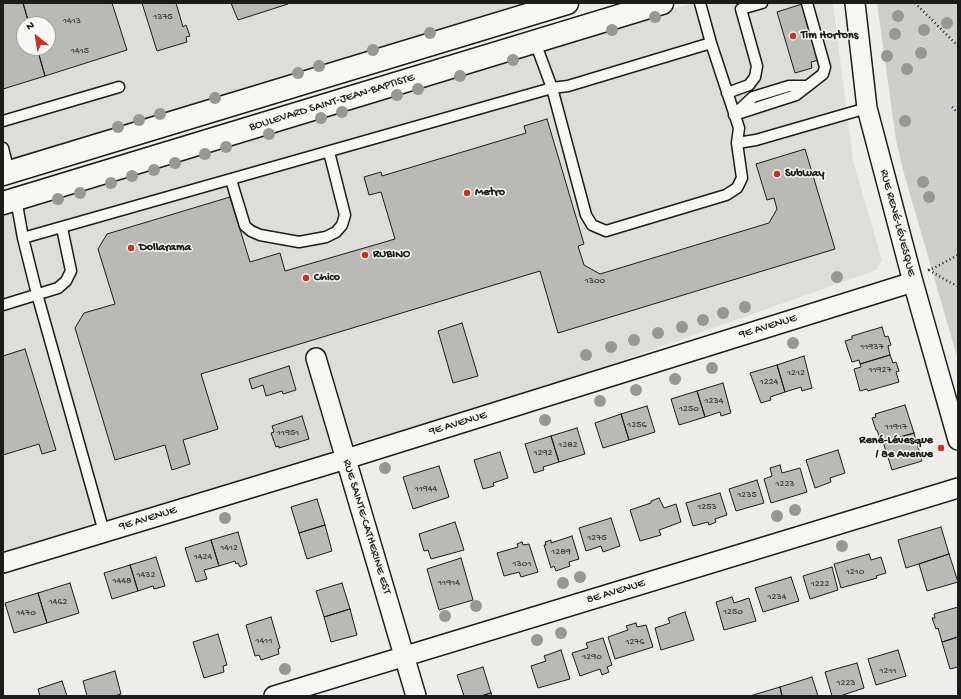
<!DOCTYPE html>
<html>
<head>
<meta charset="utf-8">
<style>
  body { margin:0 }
  #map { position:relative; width:961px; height:699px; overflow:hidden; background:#edede9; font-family:"Gochi Hand",sans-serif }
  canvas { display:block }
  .frame { position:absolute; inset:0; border:4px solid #1c1c1c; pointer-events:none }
  .north { position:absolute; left:16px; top:16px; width:40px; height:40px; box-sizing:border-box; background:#f6f6f2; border:1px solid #9f9f9c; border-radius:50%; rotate:330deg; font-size:11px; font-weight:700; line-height:16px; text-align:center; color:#1c1c1c }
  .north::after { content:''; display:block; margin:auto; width:14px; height:18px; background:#c8321e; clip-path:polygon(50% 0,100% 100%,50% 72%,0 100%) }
</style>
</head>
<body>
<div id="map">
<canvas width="961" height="699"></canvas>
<div class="frame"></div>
<div class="north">N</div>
</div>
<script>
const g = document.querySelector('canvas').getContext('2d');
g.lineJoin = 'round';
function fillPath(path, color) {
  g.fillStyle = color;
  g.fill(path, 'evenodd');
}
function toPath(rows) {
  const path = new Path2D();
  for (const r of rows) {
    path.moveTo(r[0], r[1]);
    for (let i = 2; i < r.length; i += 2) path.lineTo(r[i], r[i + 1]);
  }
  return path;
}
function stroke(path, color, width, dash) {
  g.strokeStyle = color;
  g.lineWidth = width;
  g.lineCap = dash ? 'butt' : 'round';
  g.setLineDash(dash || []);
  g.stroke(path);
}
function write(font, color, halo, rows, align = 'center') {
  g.font = font + ' "Gochi Hand",sans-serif';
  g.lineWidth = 3;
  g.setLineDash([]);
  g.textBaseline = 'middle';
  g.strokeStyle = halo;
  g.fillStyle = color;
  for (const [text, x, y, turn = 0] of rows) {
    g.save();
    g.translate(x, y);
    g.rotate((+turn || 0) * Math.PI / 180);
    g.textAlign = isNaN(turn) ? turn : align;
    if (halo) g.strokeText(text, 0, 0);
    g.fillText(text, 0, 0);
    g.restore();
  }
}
fillPath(toPath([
  [3,3,567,3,3,174],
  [24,24,48,24,48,48,24,48],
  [695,3,833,3,853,161,882,260,876,270,346,459,3,563,3,203,535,42]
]), '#ddddda');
fillPath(toPath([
  [877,3,958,3,958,360,903,170,896,140]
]), '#cececb');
const building = toPath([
  [3,3,23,3,29,24,24,24,24,48,37,48,45,76,3,89,3,3],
  [23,3,112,3,127,50,45,76,37,48,48,48,48,24,29,24,23,3],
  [142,3,176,3,183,27,186,25,190,36,186,37,187,42,157,51,142,3],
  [231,3,288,3,288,4,238,20,231,3],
  [802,4,819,60,811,62,812,68,795,73,777,12,802,4],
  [547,119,584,244,578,246,584,265,600,274,769,223,777,209,774,198,767,200,756,164,805,149,835,249,558,333,540,271,201,374,218,429,183,440,190,464,172,470,165,445,115,460,75,328,84,313,115,304,98,249,107,234,230,197,250,262,280,253,285,271,395,239,381,192,369,195,364,177,381,172,382,176,526,133,524,126,547,119],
  [462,323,478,376,453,383,438,331,462,323],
  [882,327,885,337,888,336,891,345,888,346,890,355,860,364,859,360,852,362,845,341,852,339,852,336,882,327],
  [25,349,56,450,42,454,39,444,3,455,3,356,25,349],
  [890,355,893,363,896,362,899,371,896,372,899,382,868,391,867,389,860,391,854,369,861,367,860,364,890,355],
  [804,356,812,388,802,391,801,387,785,392,777,365,804,356],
  [777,365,785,392,770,397,771,400,761,403,750,373,777,365],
  [289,366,296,390,283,394,282,391,266,396,263,385,252,389,249,379,289,366],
  [723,383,731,413,721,416,720,412,705,417,697,391,723,383],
  [697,391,705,417,679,425,671,399,697,391],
  [905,405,914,433,883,442,881,435,879,436,877,430,876,430,872,418,876,417,875,414,905,405],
  [647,406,655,432,629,440,621,414,647,406],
  [621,414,629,440,603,448,595,423,621,414],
  [302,416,309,439,279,448,279,446,276,447,271,433,274,432,272,426,302,416],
  [577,428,585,454,559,462,551,436,577,428],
  [914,433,922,461,892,470,883,442,914,433],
  [551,436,559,462,543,467,544,470,534,473,525,444,551,436],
  [838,450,845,473,830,478,831,482,815,488,806,460,838,450],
  [500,452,508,478,493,483,494,486,483,489,474,460,500,452],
  [780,465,782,473,800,468,807,492,771,503,764,479,772,476,770,468,780,465],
  [439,466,449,497,413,509,403,477,439,466],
  [757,480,764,503,736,511,729,489,757,480],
  [720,493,727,515,715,519,716,522,709,525,708,522,693,526,686,503,720,493],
  [659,498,664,508,676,504,681,522,659,530,661,535,640,541,630,510,651,503,651,501,659,498],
  [317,499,325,525,299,533,291,507,317,499],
  [611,518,620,546,603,552,601,546,586,551,579,528,611,518],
  [455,522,464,550,431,559,428,550,424,551,419,534,455,522],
  [325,525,332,551,307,559,299,533,325,525],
  [941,527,949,554,906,568,898,540,941,527],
  [238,532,247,564,240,567,238,563,236,564,235,561,219,566,211,540,238,532],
  [572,536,579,559,569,562,570,566,556,571,554,566,551,568,544,545,546,545,545,542,551,540,551,543,572,536],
  [211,540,219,566,204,570,207,579,196,582,185,548,211,540],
  [522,542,523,545,529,544,538,572,521,577,519,572,504,576,497,553,518,547,517,544,522,542],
  [869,554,871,560,881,557,886,573,876,576,877,578,841,588,834,564,869,554],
  [949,554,958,582,927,591,919,564,949,554],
  [156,557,165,586,154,589,153,586,138,591,130,565,156,557],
  [461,558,473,600,439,610,427,569,461,558],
  [130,565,138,591,112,599,104,573,130,565],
  [832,567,838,590,810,599,803,576,832,567],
  [791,577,799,601,763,612,755,588,791,577],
  [70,583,79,613,47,623,38,593,70,583],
  [342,583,350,609,324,617,316,591,342,583],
  [38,593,47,623,14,633,5,603,38,593],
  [732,597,734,603,749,598,756,621,724,630,716,602,732,597],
  [958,607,958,637,942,642,938,628,936,629,932,618,935,618,934,614,958,607],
  [350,609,357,635,331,642,324,617,350,609],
  [685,612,694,640,661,650,655,628,670,623,668,618,685,612],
  [271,617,280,648,278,649,279,654,261,660,259,655,255,656,246,625,271,617],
  [636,623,637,627,646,625,653,647,615,659,608,637,628,630,626,626,636,623],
  [218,634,227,665,223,666,224,672,204,678,193,642,218,634],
  [958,637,958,667,950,669,942,642,958,637],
  [603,638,612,665,607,667,609,672,602,675,600,669,580,676,572,653,588,648,586,643,603,638],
  [561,650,570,679,538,688,531,666,546,661,544,656,561,650],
  [898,650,906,676,876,685,868,659,898,650],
  [857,663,864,688,840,696,832,696,825,672,857,663],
  [483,667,491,693,481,696,464,696,457,675,483,667],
  [115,671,121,694,114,696,87,696,83,681,115,671],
  [812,677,818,696,782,696,780,687,812,677],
  [62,681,67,696,40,696,38,689,62,681],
  [780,687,782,696,750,696,780,687],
  [491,693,492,696,481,696,491,693]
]);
fillPath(building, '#b9b9b6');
stroke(building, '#1c1c1c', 1);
const service = toPath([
  [700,3,711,43],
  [535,42,552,88,586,215,592,225,606,231,726,195,737,188,742,178,737,143],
  [727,93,749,85,755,77,757,66,741,9,762,3],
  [736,113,753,97,789,86,808,86],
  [734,115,796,95,823,74,825,67,807,3],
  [3,121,119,87],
  [3,148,9,172],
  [231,180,245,226,251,231,260,235,299,242,326,237,336,232,342,225,345,215,329,152],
  [16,199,23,238,37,294,104,532],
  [23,238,552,88,568,86,711,43,739,128,737,143,756,140,867,108],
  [3,305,58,288,66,281,71,271,62,228]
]);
const minor = toPath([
  [855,3,867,108,913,282,958,440],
  [316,358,416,696],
  [3,563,346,459,913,282],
  [274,696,958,488]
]);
const secondary = toPath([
  [3,174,567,3],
  [3,203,662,3]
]);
stroke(service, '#1c1c1c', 13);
stroke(minor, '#1c1c1c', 22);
stroke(secondary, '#1c1c1c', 25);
stroke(toPath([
  [915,3,958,46],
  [952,107,958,113],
  [928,270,934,268,958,255],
  [929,270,949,282,958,286]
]), '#1c1c1c', 2.5, [1, 3]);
stroke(service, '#f6f6f2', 10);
stroke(minor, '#f6f6f2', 19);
stroke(secondary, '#f6f6f2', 22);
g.fillStyle = '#979795';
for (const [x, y] of [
  [898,16],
  [655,17],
  [947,23],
  [612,30],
  [924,30],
  [430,33],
  [895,34],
  [373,50],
  [921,53],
  [887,56],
  [513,60],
  [319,66],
  [907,69],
  [298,73],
  [460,76],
  [418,89],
  [397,95],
  [215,98],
  [342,112],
  [160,114],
  [321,118],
  [139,120],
  [905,121],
  [118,127],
  [269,134],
  [226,147],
  [205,154],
  [175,163],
  [154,170],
  [132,176],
  [923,182],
  [111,183],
  [80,193],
  [929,197],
  [58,199],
  [837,277],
  [745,307],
  [723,313],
  [703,320],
  [682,327],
  [658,333],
  [634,340],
  [793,343],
  [611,347],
  [586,355],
  [712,368],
  [675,379],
  [636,390],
  [600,401],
  [545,420],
  [385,468],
  [795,510],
  [777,516],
  [225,518],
  [842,546],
  [580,577],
  [563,583],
  [476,606],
  [445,616],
  [561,633],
  [537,640],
  [285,669]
]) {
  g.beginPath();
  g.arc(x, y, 6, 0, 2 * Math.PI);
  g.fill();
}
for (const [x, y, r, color] of [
  [793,36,4,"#c8321e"],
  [777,174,4,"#c8321e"],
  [467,193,4,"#c8321e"],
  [131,248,4,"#c8321e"],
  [365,255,4,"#c8321e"],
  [306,278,4,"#c8321e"],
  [941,448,4,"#c8321e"]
]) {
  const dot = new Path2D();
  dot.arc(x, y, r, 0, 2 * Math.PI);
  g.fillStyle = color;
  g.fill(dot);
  stroke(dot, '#f6f6f2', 1.5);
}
write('10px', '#434342', null, [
  ["1375",163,17],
  ["1413",72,21],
  ["1415",80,51],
  ["1300",595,281],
  ["11937",872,347],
  ["11927",880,370],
  ["1212",796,373],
  ["1224",769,382],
  ["1234",714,401],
  ["1250",689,409],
  ["1256",637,425],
  ["11917",896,427],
  ["11951",288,433],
  ["1282",568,445],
  ["1292",543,453],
  ["1223",785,484],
  ["11944",426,489],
  ["1235",747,495],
  ["1253",707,507],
  ["1275",597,538],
  ["1412",229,548],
  ["1289",561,552],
  ["1424",203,557],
  ["1301",522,564],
  ["1210",855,572],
  ["1432",146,575],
  ["1448",122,581],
  ["11914",449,583],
  ["1222",820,584],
  ["1234",777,597],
  ["1462",58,602],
  ["1250",733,612],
  ["1470",26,613],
  ["1411",264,641],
  ["1276",635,642],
  ["1290",592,657],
  ["1211",888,671],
  ["1223",846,683]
]);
write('bold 12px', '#1c1c1c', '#f6f6f2', [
  ["Tim Hortons",801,36],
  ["Subway",785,174],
  ["Metro",475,193],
  ["Dollarama",139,248],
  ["RUBINO",373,255],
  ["Chico",314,278],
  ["René-Lévesque",933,441,"right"],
  ["/ 8e Avenue",933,455,"right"]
], 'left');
write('12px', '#1c1c1c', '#f6f6f2', [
  ["BOULEVARD SAINT-JEAN-BAPTISTE",332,103,-17],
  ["RUE RENÉ-LÉVESQUE",897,223,75],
  ["9E AVENUE",768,327,-17],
  ["9E AVENUE",458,424,-17],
  ["9E AVENUE",148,519,-17],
  ["RUE SAINTE-CATHERINE EST",366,527,73],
  ["8E AVENUE",616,592,-17]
]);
</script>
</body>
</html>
